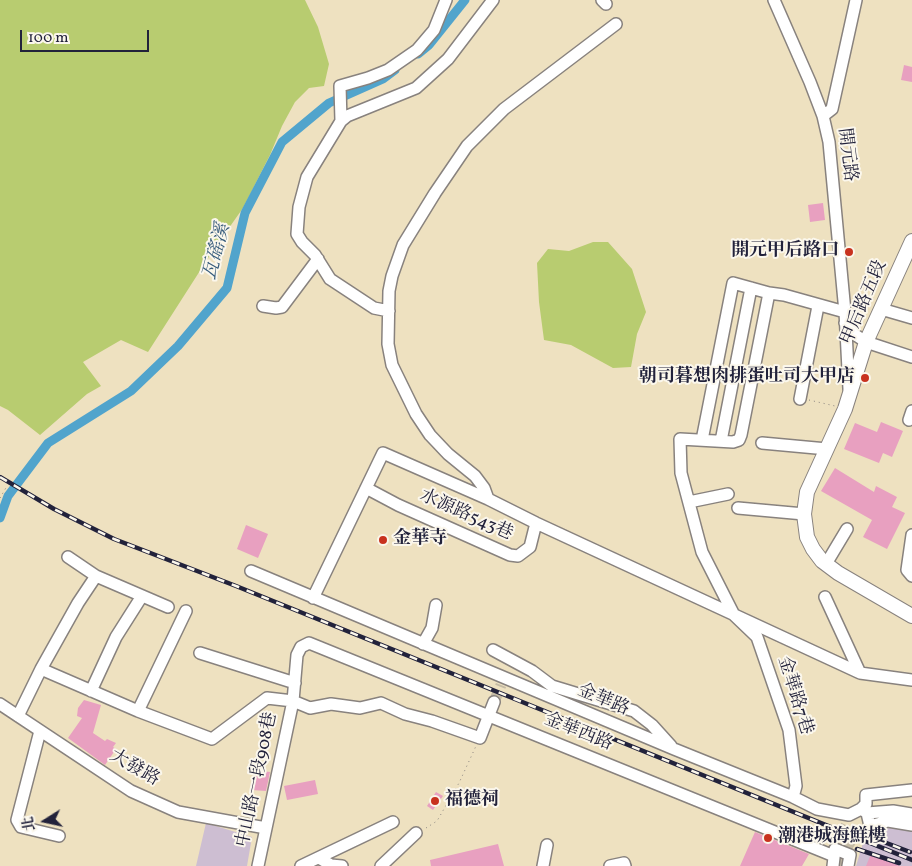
<!DOCTYPE html>
<html>
<head>
<meta charset="utf-8">
<style>
  body { margin:0 }
  #map { position:relative; width:912px; height:866px; overflow:hidden; background:#eee1c0; font-family:Vollkorn,"Noto Serif TC",serif }
  canvas { display:block }
  .north { position:absolute; left:20px; top:796px; width:50px; height:50px; -webkit-text-stroke:4px #fbf7ec; paint-order:stroke; rotate:260deg; font-size:14px; font-weight:700; line-height:20px; text-align:center; color:#22223b }
  .north::after { content:''; display:block; margin:auto; width:18px; height:22px; background:#22223b; clip-path:polygon(50% 0,100% 100%,50% 72%,0 100%) }
  .scale { position:absolute; left:20px; top:30px; width:129px; height:22px; box-sizing:border-box; border:2px solid #22223b; border-top:0; padding-left:6px; font-size:15px; line-height:18px; white-space:nowrap; color:#22223b; -webkit-text-stroke:4px #fbf7ec; paint-order:stroke }
</style>
</head>
<body>
<div id="map">
<canvas width="912" height="866"></canvas>
<div class="north">北</div>
<div class="scale">100 m</div>
</div>
<script>
const g = document.querySelector('canvas').getContext('2d');
g.lineJoin = 'round';
function fillPath(path, color) {
  g.fillStyle = color;
  g.fill(path, 'evenodd');
}
function toPath(rows) {
  const path = new Path2D();
  for (const r of rows) {
    path.moveTo(r[0], r[1]);
    for (let i = 2; i < r.length; i += 2) path.lineTo(r[i], r[i + 1]);
  }
  return path;
}
function stroke(path, color, width, dash) {
  g.strokeStyle = color;
  g.lineWidth = width;
  g.lineCap = dash ? 'butt' : 'round';
  g.setLineDash(dash || []);
  g.stroke(path);
}
function write(font, color, halo, rows, align = 'center') {
  g.font = font + ' Vollkorn,"Noto Serif TC",serif';
  g.lineWidth = 4;
  g.setLineDash([]);
  g.textBaseline = 'middle';
  g.strokeStyle = halo;
  g.fillStyle = color;
  for (const [text, x, y, turn = 0] of rows) {
    g.save();
    g.translate(x, y);
    g.rotate((+turn || 0) * Math.PI / 180);
    g.textAlign = isNaN(turn) ? turn : align;
    if (halo) g.strokeText(text, 0, 0);
    g.fillText(text, 0, 0);
    g.restore();
  }
}
fillPath(toPath([
  [206,823,252,837,247,866,196,866],
  [895,826,912,830,912,866,856,866,863,843,873,829]
]), '#cdbed2');
fillPath(toPath([
  [0,0,305,0,318,27,329,64,324,86,309,88,295,102,282,126,270,155,243,208,212,252,148,352,121,340,83,362,101,386,87,394,40,435,8,410,0,406],
  [593,242,608,242,632,269,646,312,637,334,631,367,613,368,571,345,544,340,539,302,537,263,548,249,569,251]
]), '#b8cc70');
stroke(toPath([
  [418,54,429,45,465,0],
  [0,518,8,496,48,443,131,391,178,346,227,288,245,213,282,142,329,103,383,79,395,70]
]), '#51a4cc', 9);
fillPath(toPath([
  [904,65,912,67,912,82,901,80],
  [823,203,825,220,810,222,808,205],
  [881,422,903,431,892,457,883,453,879,463,844,449,855,423,877,432],
  [835,468,874,492,876,486,897,497,892,507,905,513,887,549,863,537,872,520,821,491],
  [246,525,268,534,258,558,237,549],
  [84,700,101,705,93,733,105,741,107,739,116,743,113,747,116,749,105,765,68,738,82,718,77,716,78,708],
  [254,770,270,772,266,791,252,790],
  [315,780,318,794,287,800,284,786],
  [436,792,443,796,433,810,427,806],
  [755,832,809,854,802,866,740,866],
  [498,844,504,866,431,866,430,860],
  [871,854,900,866,866,866]
]), '#e8a0c0');
stroke(toPath([
  [494,702,501,685],
  [841,835,847,824],
  [841,866,841,856,862,824,879,819]
]), '#c5bba5', 11, [11, 5.5]);
const minor = toPath([
  [602,0,606,4],
  [774,0,810,82,823,116,829,142,845,312,849,389],
  [823,116,832,109,856,0],
  [341,121,340,86,368,78,388,70,417,50,434,30,446,0],
  [263,306,276,308,282,307,318,259],
  [881,309,912,318],
  [389,311,374,308,330,279,315,255,302,242,297,234,299,207,307,177,341,121,347,116,416,88,448,59,493,0],
  [845,323,854,334,866,342,912,357],
  [800,399,818,306],
  [909,420,912,411],
  [702,440,733,283,769,293],
  [721,441,751,288],
  [762,443,827,449],
  [366,488,398,505,510,555,518,556,530,547,536,523],
  [488,499,484,488,475,476,448,454,430,435,416,414,392,365,388,344,389,291,392,276,403,245,435,193,467,146,504,109,616,24],
  [689,502,728,494],
  [738,508,804,514],
  [912,535,907,570,912,576],
  [68,557,96,576,168,607],
  [826,564,847,529],
  [251,571,674,749,793,797,817,809,849,815,861,809,867,813,870,826,888,821,912,825],
  [825,597,860,673],
  [313,598,383,453,488,499,536,523,860,673,912,680],
  [423,644,432,628,436,605],
  [493,650,532,671,552,686,634,711,652,725,671,746],
  [200,653,295,683],
  [41,669,138,711,212,739,267,698,293,701,310,708,331,704,360,708,381,703,405,714,432,721,480,738,494,702],
  [91,691,116,637,142,596],
  [0,704,131,791,178,812,266,828],
  [138,711,186,611],
  [18,716,41,669,78,603,96,576],
  [40,731,17,820,21,827,59,836],
  [793,797,796,786,789,730,757,637,734,615,702,552,681,473,680,439,733,442,739,440,741,435,769,293,784,295,845,312],
  [861,809,866,804,866,795,912,790],
  [867,813,893,811,912,814],
  [319,858,331,865,342,866],
  [258,866,293,701,297,655,301,647,309,643,834,856],
  [301,866,393,822],
  [381,866,416,833],
  [543,866,547,845],
  [610,866,624,863,625,866],
  [833,866,835,849,850,855,848,866]
]);
const major = toPath([
  [912,241,866,342,845,409,807,492,804,514,807,537,813,549,822,561,838,573,912,616]
]);
stroke(minor, '#88827e', 14);
stroke(major, '#88827e', 16);
stroke(toPath([
  [809,400,835,406],
  [0,498,7,486],
  [426,828,437,821,459,783,476,746],
  [839,839,841,835]
]), '#88827e', 1, [1, 4]);
stroke(minor, '#fff', 11);
stroke(major, '#fff', 14);
const rail = toPath([
  [0,477,54,509,114,539,236,586,912,860],
  [863,834,910,852],
  [857,849,899,863]
]);
stroke(rail, '#22223b', 4.5);
stroke(rail, '#fbf7ec', 2.5, [8]);
for (const [x, y, r, color] of [
  [849,252,5,"#c8321e"],
  [865,378,5,"#c8321e"],
  [383,540,5,"#c8321e"],
  [435,801,5,"#c8321e"],
  [768,838,5,"#c8321e"]
]) {
  const dot = new Path2D();
  dot.arc(x, y, r, 0, 2 * Math.PI);
  g.fillStyle = color;
  g.fill(dot);
  stroke(dot, '#fbf7ec', 2);
}
write('18px', '#22223b', '#fbf7ec', [
  ["開元路",846,155,83],
  ["甲后路五段",865,303,-67],
  ["水源路543巷",466,516,24],
  ["金華路7巷",794,696,73],
  ["金華路",603,701,23],
  ["金華西路",578,733,22],
  ["大發路",134,769,30],
  ["中山路一段908巷",258,780,-78]
]);
write('bold 18px', '#22223b', '#fbf7ec', [
  ["開元甲后路口",839,252,"right"],
  ["朝司暮想肉排蛋吐司大甲店",855,378,"right"],
  ["金華寺",393,540],
  ["福德祠",445,801],
  ["潮港城海鮮樓",778,838]
], 'left');
write('italic 19px', '#375c7c', '#fbf7ec', [
  ["瓦磘溪",218,252,-75]
]);
</script>
</body>
</html>
